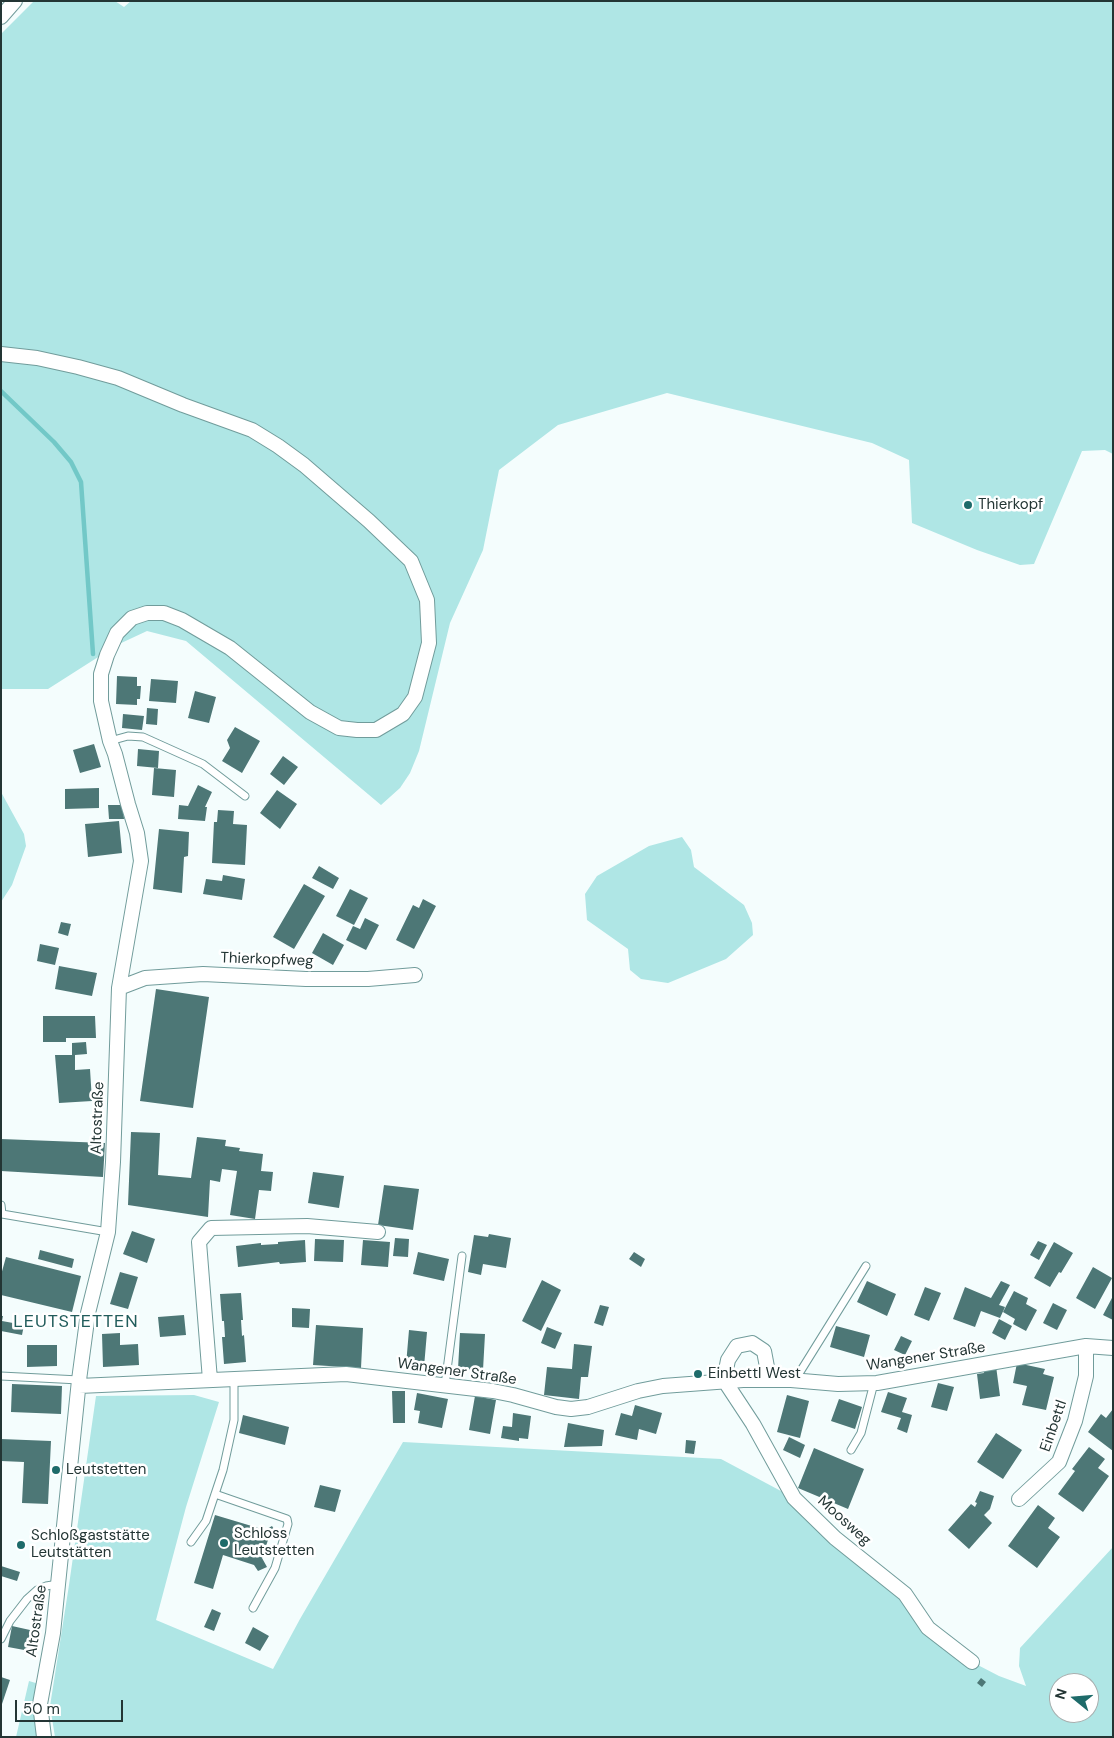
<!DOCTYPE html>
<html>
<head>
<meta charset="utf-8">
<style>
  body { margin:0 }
  #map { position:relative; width:1114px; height:1738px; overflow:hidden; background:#f4fdfd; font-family:"DM Sans",sans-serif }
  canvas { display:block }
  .frame { position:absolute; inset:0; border:2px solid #233534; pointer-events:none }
  .north { position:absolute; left:1049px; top:1673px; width:50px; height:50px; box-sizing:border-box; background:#fff; border:1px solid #a7aeae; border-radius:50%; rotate:287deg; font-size:14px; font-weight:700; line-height:20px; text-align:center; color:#233534 }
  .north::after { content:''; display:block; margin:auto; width:18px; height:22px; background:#1e6b6a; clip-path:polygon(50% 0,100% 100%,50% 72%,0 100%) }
  .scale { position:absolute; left:15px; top:1700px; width:108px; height:22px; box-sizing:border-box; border:2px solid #233534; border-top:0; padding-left:6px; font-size:15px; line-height:18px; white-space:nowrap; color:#233534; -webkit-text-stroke:4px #fff; paint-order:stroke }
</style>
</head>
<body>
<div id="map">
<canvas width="1114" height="1738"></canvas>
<div class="frame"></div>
<div class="north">N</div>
<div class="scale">50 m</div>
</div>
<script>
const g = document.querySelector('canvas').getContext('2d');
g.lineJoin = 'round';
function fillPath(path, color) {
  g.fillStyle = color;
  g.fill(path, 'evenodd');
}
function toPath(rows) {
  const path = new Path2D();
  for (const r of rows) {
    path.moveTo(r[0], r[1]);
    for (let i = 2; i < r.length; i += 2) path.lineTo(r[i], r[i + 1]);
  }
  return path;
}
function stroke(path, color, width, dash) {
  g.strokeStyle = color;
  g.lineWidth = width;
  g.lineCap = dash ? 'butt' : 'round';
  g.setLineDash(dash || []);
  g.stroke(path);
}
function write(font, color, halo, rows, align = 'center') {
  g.font = font + ' "DM Sans",sans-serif';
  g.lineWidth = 5;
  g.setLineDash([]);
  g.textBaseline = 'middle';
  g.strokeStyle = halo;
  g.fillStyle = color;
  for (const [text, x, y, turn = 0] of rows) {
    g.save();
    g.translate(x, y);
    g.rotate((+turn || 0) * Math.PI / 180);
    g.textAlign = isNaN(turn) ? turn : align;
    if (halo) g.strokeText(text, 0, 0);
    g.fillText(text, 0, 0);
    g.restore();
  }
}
fillPath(toPath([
  [34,1,115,1,124,7,131,1,1113,1,1113,454,1105,450,1082,451,1034,564,1020,565,977,550,912,523,909,460,872,443,667,393,558,425,499,470,483,550,450,623,419,751,410,773,400,788,381,805,186,641,147,631,117,645,48,689,1,689,1,34],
  [1,792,24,834,26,846,12,885,1,902],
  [682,837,691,850,694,867,744,905,752,923,753,935,726,959,668,983,641,979,630,970,628,949,587,920,585,894,597,876,649,846],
  [194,1395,219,1402,186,1507,156,1620,273,1669,300,1619,403,1442,721,1459,794,1498,905,1594,928,1628,972,1662,999,1676,1026,1686,1019,1666,1020,1648,1113,1547,1113,1737,55,1737,50,1706,69,1585,96,1396],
  [1059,1683,1089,1683,1089,1713,1059,1713],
  [29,1681,39,1684,37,1737,16,1737]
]), '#afe6e5');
stroke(toPath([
  [1,391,54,442,71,462,81,482,93,654]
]), '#72c8c7', 4.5);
fillPath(toPath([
  [117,676,137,677,137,686,141,686,140,699,137,699,137,705,116,704],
  [151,679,178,681,176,703,149,701],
  [195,691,216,697,209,723,188,718],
  [147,708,158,709,157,725,146,724],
  [123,714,144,716,142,730,122,728],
  [235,727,260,741,242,773,222,761,230,748,227,740],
  [94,744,101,767,80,773,73,750],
  [138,749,159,751,158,768,137,766],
  [283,756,298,767,284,785,270,774],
  [154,768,176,770,174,797,152,795],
  [198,785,212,792,205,807,207,807,205,821,178,819,179,805,188,806],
  [99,788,99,808,65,809,65,789],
  [277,790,297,804,280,829,260,813],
  [108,805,123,805,124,819,109,819],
  [218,810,234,811,233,824,247,825,245,865,212,863,214,822,217,822],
  [119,821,122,853,88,857,85,824],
  [159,829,189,832,188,856,184,857,182,893,153,889],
  [319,866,339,878,333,889,312,878],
  [223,875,245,879,242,900,203,894,206,879,222,881],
  [304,884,325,896,294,949,273,937],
  [350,889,368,898,354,925,336,916],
  [423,899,436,906,414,949,396,940,413,905,419,908],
  [365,918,379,925,366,950,346,940,353,926,360,929],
  [61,922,71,924,68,936,58,933],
  [323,933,344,945,333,965,312,953],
  [40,944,59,948,55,965,37,961],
  [59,966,97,973,92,996,55,989],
  [156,989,209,997,193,1108,140,1101],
  [43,1016,95,1016,96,1038,66,1038,66,1042,43,1042],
  [86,1042,87,1054,75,1055,75,1070,90,1069,92,1101,59,1103,55,1055,72,1055,72,1043],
  [131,1132,160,1133,158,1175,191,1178,197,1137,226,1140,225,1146,240,1148,239,1151,263,1154,261,1171,273,1172,271,1191,259,1190,255,1219,230,1215,237,1171,222,1169,220,1182,210,1180,208,1217,128,1205],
  [1,1139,105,1143,103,1177,1,1171],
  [313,1172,344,1176,339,1208,308,1203],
  [384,1185,419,1189,413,1230,378,1225],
  [132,1231,155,1239,147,1263,123,1254],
  [489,1234,511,1238,506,1268,483,1264,481,1275,468,1272,474,1235,488,1237],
  [395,1238,409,1239,408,1257,393,1256],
  [315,1239,344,1240,343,1262,314,1261],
  [305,1240,306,1262,280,1264,279,1262,238,1267,236,1246,261,1243,261,1245,278,1244,278,1242],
  [363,1240,390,1242,388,1267,361,1265],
  [1038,1241,1047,1245,1039,1260,1030,1255],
  [1054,1242,1073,1253,1061,1273,1059,1272,1050,1287,1034,1278],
  [40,1250,74,1259,72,1268,38,1259],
  [418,1252,449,1259,444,1281,413,1274],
  [634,1252,645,1259,641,1267,629,1259],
  [6,1257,81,1276,72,1312,1,1295,1,1275],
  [1093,1267,1112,1278,1095,1309,1076,1298],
  [120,1272,138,1277,128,1309,110,1304],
  [542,1280,561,1290,541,1331,522,1321],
  [867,1281,896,1294,887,1316,857,1302],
  [1001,1281,1010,1285,999,1305,1005,1307,1000,1318,981,1311,975,1327,953,1319,965,1287,991,1298],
  [925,1287,941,1293,929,1321,914,1315],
  [1014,1291,1028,1298,1026,1304,1037,1310,1026,1331,1013,1324,1015,1319,1003,1312],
  [241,1293,243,1320,241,1320,242,1336,244,1335,246,1362,224,1364,222,1337,225,1337,224,1321,222,1321,220,1294],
  [1113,1296,1113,1320,1103,1315],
  [1053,1303,1067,1310,1057,1330,1043,1323],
  [600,1305,609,1307,603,1326,594,1323],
  [292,1308,310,1309,309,1328,292,1327],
  [184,1315,186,1335,160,1337,158,1317],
  [1,1316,3,1316,2,1321,24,1325,22,1335,1,1331],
  [999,1319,1012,1326,1005,1340,992,1333],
  [316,1325,363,1328,361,1368,313,1365],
  [836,1326,870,1335,864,1357,830,1347],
  [547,1327,562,1333,555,1349,541,1343],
  [409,1330,427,1332,424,1367,406,1365],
  [120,1333,120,1345,138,1344,139,1365,103,1367,102,1334],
  [460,1333,485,1334,483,1370,458,1369],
  [901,1336,912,1341,905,1355,894,1350],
  [574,1344,592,1346,588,1377,581,1377,579,1399,544,1395,547,1367,572,1369],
  [27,1345,57,1345,57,1366,27,1367],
  [1017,1363,1045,1369,1043,1374,1054,1377,1046,1410,1022,1405,1027,1386,1013,1383],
  [996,1366,1000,1396,980,1399,977,1374,984,1373,983,1368],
  [938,1383,954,1387,947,1411,931,1407],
  [12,1384,62,1386,61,1414,11,1412],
  [392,1391,405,1391,405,1423,393,1423],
  [888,1392,907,1398,902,1412,912,1415,907,1433,897,1429,901,1418,881,1412],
  [417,1393,448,1399,442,1428,418,1423,420,1411,414,1410],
  [787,1395,809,1401,800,1438,777,1432],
  [475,1396,496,1400,490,1434,469,1430],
  [839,1399,862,1407,855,1429,831,1421],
  [635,1405,662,1413,656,1434,639,1429,637,1440,615,1435,621,1413,632,1416],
  [1113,1409,1113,1451,1088,1432,1101,1414,1106,1418],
  [513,1413,531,1416,528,1439,519,1438,519,1441,501,1438,503,1426,512,1427],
  [243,1415,289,1427,285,1445,239,1433],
  [568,1423,604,1430,602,1446,564,1447],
  [996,1433,1022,1450,1003,1479,977,1462],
  [789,1437,805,1445,800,1458,783,1450],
  [1,1439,51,1441,48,1504,22,1503,24,1462,1,1461],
  [686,1440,696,1441,694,1454,685,1453],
  [1089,1447,1105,1459,1098,1468,1109,1476,1083,1512,1058,1494,1075,1471,1072,1469],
  [814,1448,864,1469,848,1509,798,1488],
  [320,1485,341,1490,335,1512,314,1507],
  [980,1491,994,1496,990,1509,984,1515,992,1523,969,1549,948,1530,971,1504,975,1507,977,1503,975,1502],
  [1038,1505,1055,1518,1048,1528,1060,1537,1037,1568,1008,1546],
  [215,1515,265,1530,272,1526,277,1534,268,1540,262,1558,267,1567,258,1571,254,1565,223,1555,213,1589,194,1583],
  [1,1566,20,1572,17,1581,1,1576],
  [212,1609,221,1613,214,1631,204,1627],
  [12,1626,39,1632,35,1652,8,1647],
  [253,1627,269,1636,260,1651,245,1643],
  [1,1677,10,1680,2,1704,1,1704],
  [981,1678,986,1682,982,1687,977,1683]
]), '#4d7776');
const lane = toPath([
  [110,741,128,736,143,737,203,764,245,796],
  [1,1205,2,1214,108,1232],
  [1,1376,79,1380],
  [795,1380,866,1266],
  [445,1385,462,1256],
  [851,1450,861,1433,874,1383],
  [215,1494,287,1519,288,1524,275,1568,253,1608],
  [191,1542,206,1521,223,1470,234,1420,234,1379],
  [1,1639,10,1621,27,1599,37,1590,46,1586,59,1584]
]);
const street = toPath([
  [1,17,15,1],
  [1,354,37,358,78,367,118,378,183,405,252,430,278,446,304,465,369,521,411,561,427,600,429,643,415,697,403,714,376,730,357,730,339,728,310,712,230,648,182,620,164,613,147,613,132,618,117,633,107,655,101,674,101,701,110,741,115,754,128,804,137,833,141,861,119,988,113,1162,108,1232,88,1313,79,1380,53,1633,40,1704,44,1737],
  [119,988,145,978,203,974,306,979,368,979,415,975],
  [210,1380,199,1242,211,1228,307,1226,378,1232],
  [724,1380,753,1424,794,1498,835,1538,905,1594,928,1628,972,1662],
  [724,1380,728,1360,737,1346,752,1343,764,1351,767,1367,767,1380],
  [79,1386,346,1374,493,1391,513,1395,556,1407,571,1409,588,1407,638,1391,663,1386,743,1380,791,1380,838,1384,877,1383,1086,1346,1113,1348],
  [1019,1499,1059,1462,1075,1421,1086,1376,1086,1346]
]);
stroke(lane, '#719c9b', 9);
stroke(street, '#719c9b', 16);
stroke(lane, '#fff', 7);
stroke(street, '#fff', 14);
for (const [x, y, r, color] of [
  [968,505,5,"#1e6b6a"],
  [698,1374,5,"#1e6b6a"],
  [56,1470,5,"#1e6b6a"],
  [224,1543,5,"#1e6b6a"],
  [21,1545,5,"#1e6b6a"]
]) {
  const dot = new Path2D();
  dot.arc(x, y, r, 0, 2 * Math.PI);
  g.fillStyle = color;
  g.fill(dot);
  stroke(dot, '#fff', 2);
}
write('15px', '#233534', '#fff', [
  ["Thierkopf",978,505],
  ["Einbettl West",708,1374],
  ["Leutstetten",66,1470],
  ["Schloss",234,1534],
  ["Leutstetten",234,1551],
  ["Schloßgaststätte",31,1536],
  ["Leutstätten",31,1553]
], 'left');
write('15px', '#233534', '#fff', [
  ["Thierkopfweg",267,960,2],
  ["Altostraße",98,1118,-88],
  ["Wangener Straße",926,1357,-9],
  ["Wangener Straße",457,1372,8],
  ["Einbettl",1054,1426,-71],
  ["Moosweg",844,1521,42],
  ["Altostraße",37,1621,-82]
]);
g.letterSpacing = '1px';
write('18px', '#225d5c', '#fff', [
  ["LEUTSTETTEN",76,1322]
]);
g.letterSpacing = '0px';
</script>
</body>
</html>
